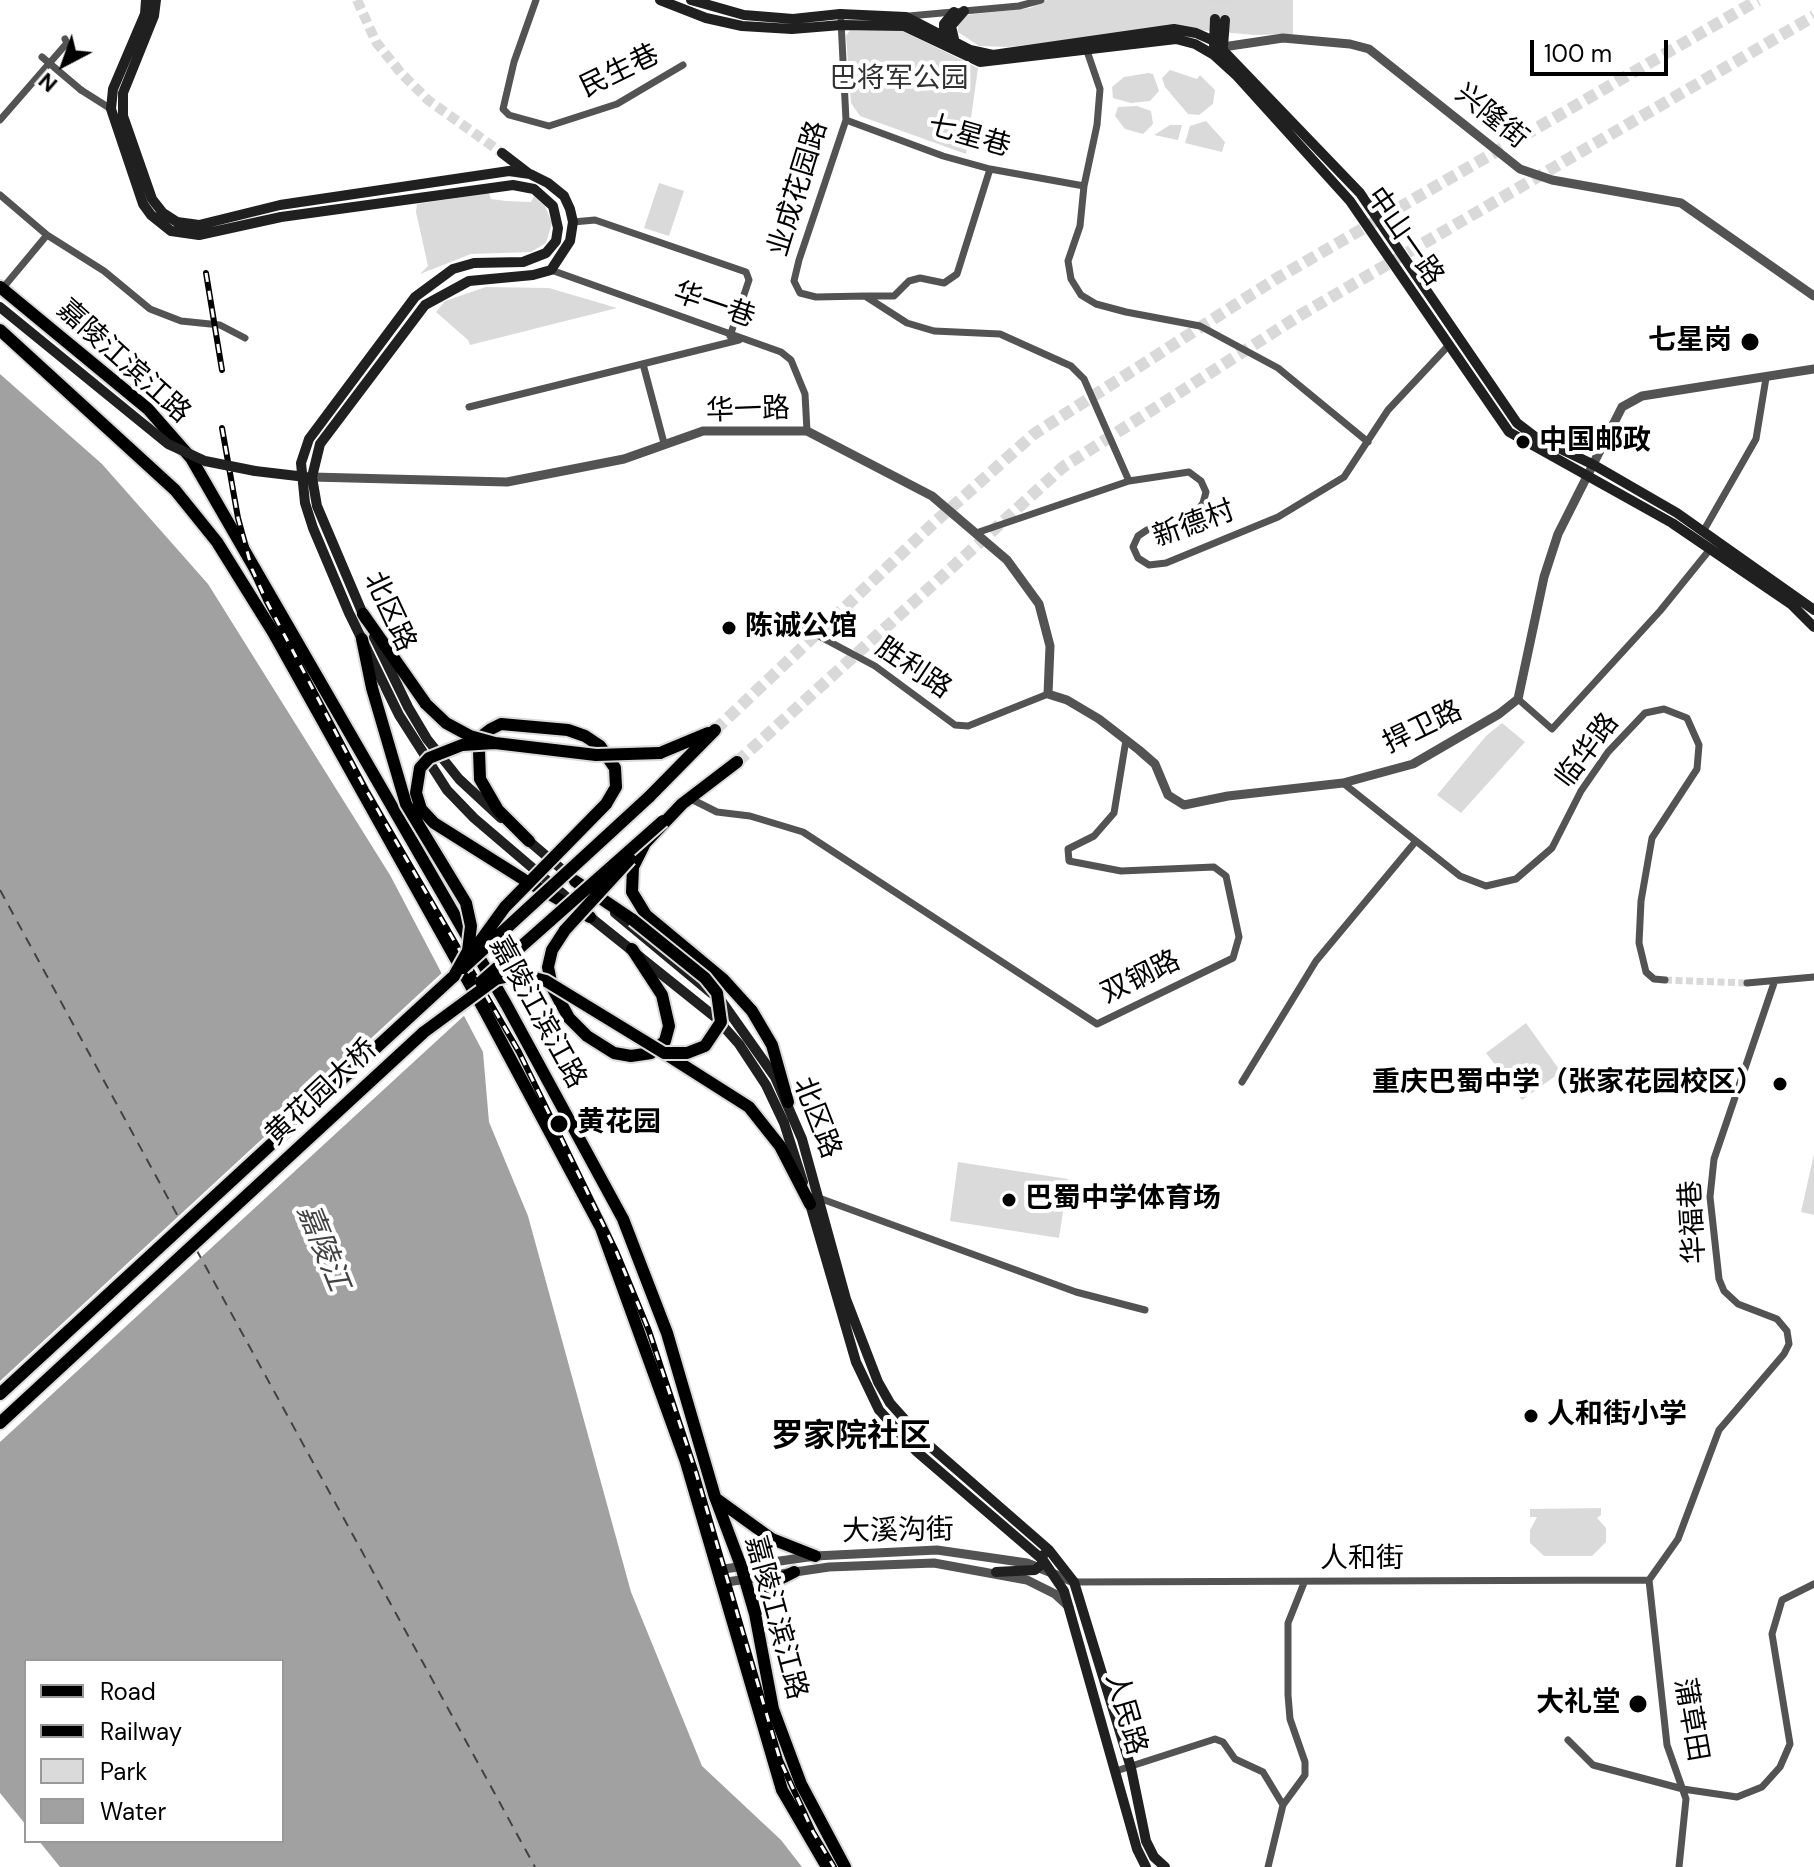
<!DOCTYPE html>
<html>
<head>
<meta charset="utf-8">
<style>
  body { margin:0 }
  #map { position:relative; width:1814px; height:1867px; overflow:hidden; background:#fff; font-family:"DM Sans",sans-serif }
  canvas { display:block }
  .legend { position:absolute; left:24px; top:1659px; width:260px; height:184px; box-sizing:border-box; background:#fff; border:2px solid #999; margin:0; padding:10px 14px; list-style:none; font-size:24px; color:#000 }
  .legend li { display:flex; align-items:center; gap:16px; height:40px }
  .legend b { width:40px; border:2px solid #999 }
  .north { position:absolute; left:24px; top:24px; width:80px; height:80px; -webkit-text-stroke:6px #fff; paint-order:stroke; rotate:221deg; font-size:22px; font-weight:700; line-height:32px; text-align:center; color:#000 }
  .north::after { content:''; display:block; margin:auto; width:28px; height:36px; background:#000; clip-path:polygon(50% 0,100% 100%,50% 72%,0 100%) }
  .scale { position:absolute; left:1530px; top:40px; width:138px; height:36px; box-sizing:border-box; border:4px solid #000; border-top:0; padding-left:10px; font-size:24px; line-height:28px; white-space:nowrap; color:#000; -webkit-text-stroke:6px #fff; paint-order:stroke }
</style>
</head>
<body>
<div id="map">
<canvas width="1814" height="1867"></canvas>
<ul class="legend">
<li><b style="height:10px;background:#000"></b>Road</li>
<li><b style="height:10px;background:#000"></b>Railway</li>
<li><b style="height:22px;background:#dadada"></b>Park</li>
<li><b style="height:22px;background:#a1a1a1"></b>Water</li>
</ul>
<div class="north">N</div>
<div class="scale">100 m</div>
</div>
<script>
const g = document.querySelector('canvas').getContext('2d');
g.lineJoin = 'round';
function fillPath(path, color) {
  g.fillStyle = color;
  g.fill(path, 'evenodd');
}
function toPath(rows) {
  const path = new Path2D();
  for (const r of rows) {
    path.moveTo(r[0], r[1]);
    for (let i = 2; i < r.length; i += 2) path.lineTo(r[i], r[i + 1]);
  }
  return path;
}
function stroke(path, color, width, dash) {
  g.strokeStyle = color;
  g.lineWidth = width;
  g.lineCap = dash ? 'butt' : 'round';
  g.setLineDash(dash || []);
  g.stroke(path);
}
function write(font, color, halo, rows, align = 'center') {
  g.font = font + ' "DM Sans","Noto Sans SC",sans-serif';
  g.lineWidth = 8;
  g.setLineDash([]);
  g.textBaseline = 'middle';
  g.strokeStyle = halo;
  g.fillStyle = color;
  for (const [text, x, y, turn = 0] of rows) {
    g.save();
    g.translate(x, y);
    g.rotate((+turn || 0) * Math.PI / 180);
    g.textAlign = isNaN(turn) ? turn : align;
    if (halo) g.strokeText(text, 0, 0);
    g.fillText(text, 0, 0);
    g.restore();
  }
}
fillPath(toPath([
  [1047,0,1293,0,1293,34,1255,35,1175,28,1008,47,979,46,958,32,958,25,966,15,1030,8],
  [899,29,978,68,966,154,860,116,851,103,846,36,850,30],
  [1170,70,1197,79,1200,75,1215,90,1213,104,1199,115,1188,114,1165,87,1162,78],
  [1148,73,1153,74,1159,91,1150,101,1131,103,1113,98,1112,87,1124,77],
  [1118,107,1137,106,1151,111,1153,124,1143,134,1125,129,1115,116],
  [1206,121,1225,142,1222,152,1185,143,1190,126],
  [1170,125,1182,125,1178,140,1154,135],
  [659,183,684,191,669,236,644,228],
  [489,193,491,199,506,201,531,202,534,196,545,206,552,223,546,243,531,252,471,254,420,274,428,266,416,212,417,204],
  [486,287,549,288,617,308,470,345,468,340,436,312,445,301],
  [1502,723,1525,742,1461,813,1437,795,1486,736],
  [1526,1023,1561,1072,1522,1100,1486,1053],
  [1814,1154,1814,1215,1801,1212],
  [958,1162,1068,1179,1059,1238,950,1221],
  [1601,1508,1601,1515,1597,1518,1606,1528,1606,1542,1592,1556,1544,1556,1530,1543,1530,1530,1537,1517,1530,1517,1530,1509]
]), '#dadada');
fillPath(toPath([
  [0,374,102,464,208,584,390,875,483,1052,489,1122,528,1216,631,1592,702,1766,781,1840,802,1867,60,1867,39,1841,282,1841,282,1661,26,1661,26,1825,0,1793]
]), '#a1a1a1');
fillPath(toPath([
  [445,970,467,1013,0,1442,0,1381]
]), '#fff');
stroke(toPath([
  [0,890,181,1222],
  [196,1249,535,1867]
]), '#424242', 2, [10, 8]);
stroke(toPath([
  [1665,980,1747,983]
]), '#d9d9d9', 7, [7, 3.5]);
stroke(toPath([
  [357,0,376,42,401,73,428,100,502,153],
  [1215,19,1215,0],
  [1225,20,1225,0]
]), '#d9d9d9', 10, [10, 5]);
stroke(toPath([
  [715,730,935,522,1034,434,1274,280,1758,0],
  [737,762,1063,467,1302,314,1814,16]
]), '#d9d9d9', 12, [12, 6]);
const primary = toPath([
  [0,287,148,409,191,458,506,1004,623,1219,667,1333,715,1497,741,1566,755,1614,773,1709,801,1784,845,1867],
  [0,330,175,490,217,542,273,632,486,1013,601,1228,686,1462,782,1790,827,1867],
  [718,1500,772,1539,815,1556],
  [755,1614,772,1583,794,1572]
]);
const trunk = toPath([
  [363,614,426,704],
  [362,639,372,688],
  [660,753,708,733],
  [737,762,682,804,645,843,633,867,632,892,646,915,723,979,752,1011,772,1045,788,1102],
  [649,797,715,730],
  [529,841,498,810,480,779,479,751,483,735,491,729,501,724,568,730,585,736,600,746,615,768,616,787,606,804],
  [523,879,590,917],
  [575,881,633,920],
  [565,930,552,950,548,967,552,987,569,1018,587,1036,614,1053,631,1056,651,1053,665,1041,669,1026,662,995,632,949],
  [664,1053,749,1107,780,1146,810,1204],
  [0,1394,454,976],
  [0,1423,424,1032]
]);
stroke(primary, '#dbdbdb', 16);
stroke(trunk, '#dbdbdb', 16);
stroke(toPath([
  [536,0,514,62,503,109,509,115,549,126,617,104,683,65],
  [909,16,1019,6,1041,0],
  [841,21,846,120,799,260,794,281,800,293,816,297,865,296,907,323,934,331,1000,334,1071,366,1084,379,1129,481],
  [1087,51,1100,89,1097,125,1084,186,1080,226,1068,261,1071,279,1081,295,1096,304,1126,312,1200,326,1278,368,1368,442],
  [81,90,111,109],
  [0,120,67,43,65,39],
  [846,120,943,156,990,169,1084,186],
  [0,195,47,235,2,289],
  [573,222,595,220,746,272,749,280,730,336],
  [47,235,104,271,150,309,181,321,220,325,245,338],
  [551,270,781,352,791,360,805,394,807,431],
  [867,296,894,296,909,281,920,278,944,283,957,274,990,169],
  [643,364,664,443],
  [469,407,739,340],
  [1704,530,1756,439,1766,378],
  [979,532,1129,481,1189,472,1201,481,1206,492,1203,503,1197,511,1147,530,1138,536,1133,547,1138,558,1149,565,1166,563,1278,517,1344,477,1388,410,1449,345],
  [802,627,875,666,955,725,968,726,1048,694],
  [1518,699,1552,729,1660,611,1711,548],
  [1343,783,1460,876,1486,886,1516,879,1552,848,1581,791,1608,752,1645,713,1664,709,1687,718,1699,745,1697,769,1652,838,1641,901,1639,943,1646,972,1654,979,1665,980],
  [689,798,717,812,750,816,803,832,1097,1024,1233,958,1239,937,1226,876,1214,867,1121,871,1069,861,1068,849,1094,836,1114,813,1126,740],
  [1747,983,1814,977],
  [1242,1082,1316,961,1416,841],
  [819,1198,1076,1292,1145,1310],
  [1649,1580,1678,1539,1719,1430,1784,1354,1789,1344,1787,1331,1777,1319,1738,1304,1724,1291,1719,1279,1710,1197,1714,1159,1774,983],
  [1649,1580,1667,1745,1686,1799,1679,1867],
  [1074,1582,1649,1580],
  [1568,1740,1593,1765,1683,1789,1737,1797,1762,1787,1780,1767,1790,1744,1772,1634,1782,1600,1814,1584],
  [1116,1771,1215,1739,1223,1742,1235,1759,1263,1772,1283,1805],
  [1268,1867,1283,1805,1305,1775,1305,1762,1290,1719,1288,1695,1288,1623,1304,1583]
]), '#535353', 7);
stroke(toPath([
  [1223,47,1283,38,1350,44,1369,49,1520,169,1552,180,1681,203,1814,296],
  [312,477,507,482,624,459,703,431,807,431,932,496,1007,560,1039,604,1050,646,1048,694,1067,700,1099,719,1139,750,1155,764,1168,795,1184,805,1228,796,1343,783,1413,764,1499,714,1518,699,1544,577,1558,534,1622,407,1642,396,1814,369],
  [717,1570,815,1556,937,1550,1027,1563,1074,1582],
  [720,1583,829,1567,934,1563,1027,1580,1055,1594,1069,1607]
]), '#535353', 9);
stroke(toPath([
  [146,0,145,14,113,89,111,109,143,204,151,215,171,231,199,235,281,217,513,185,534,189,553,206,558,228,556,241,546,253,523,262,474,263,453,269,415,297,309,439,301,463,305,503,313,528,349,613,399,715,447,790,474,818,590,917,715,1017,739,1044,766,1085,784,1123,803,1182],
  [156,0,154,16,123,93,123,116,152,199,163,213,177,222,199,225,280,205,509,171,530,174,548,183,564,196,570,209,573,222,570,241,551,270,533,275,469,281,425,305,320,444,312,477,317,506,365,619],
  [660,0,706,18,742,26,792,29,841,25,904,26,980,62,1176,39,1195,44,1214,55,1236,75,1350,201,1509,432,1672,523,1791,604,1814,627],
  [691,0,744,15,793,19,840,14,906,17,970,50,993,55,1174,29,1196,33,1214,41,1360,193,1517,423,1534,436,1594,465,1677,513,1814,610],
  [944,38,944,24,954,12],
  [954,39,951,26,964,11],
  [1214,45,1215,19],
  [1219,51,1223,47,1225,20],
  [502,153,528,173],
  [255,471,306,477],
  [374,637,408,707,427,739,459,779,501,818],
  [523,836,572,878],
  [615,913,722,1002,775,1077,802,1139,846,1299,878,1382,890,1403,924,1441,1049,1550,1074,1582,1131,1768,1146,1841,1154,1857,1165,1867],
  [808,1197,856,1362,879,1410,916,1451,1043,1560,1064,1591,1137,1849,1146,1867],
  [996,1572,1035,1570,1042,1564,1043,1555]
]), '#202020', 10);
stroke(primary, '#000', 12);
stroke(trunk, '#000', 12);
const rail = toPath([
  [206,273,222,370],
  [222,428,238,518,252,569,266,600,366,790,519,1052,616,1251,649,1331,696,1473,780,1760,813,1832,834,1867]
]);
stroke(rail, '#000', 6);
stroke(rail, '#fff', 3, [9]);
const trunkBridge = toPath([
  [372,688,406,804,466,903,471,926,468,951,454,976],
  [426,704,446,723,470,736,495,743,596,755,660,753],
  [495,743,462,745,429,758,420,768,416,793,421,809,434,823,523,879],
  [565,930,630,859],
  [473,951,505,907,606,804],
  [463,968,649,797],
  [481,982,663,821],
  [424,1032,496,979,519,974,546,981,664,1053,687,1053,705,1046,721,1022,717,993,705,978,633,920]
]);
stroke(trunkBridge, '#dbdbdb', 16, []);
stroke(toPath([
  [42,57,81,90]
]), '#535353', 7);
stroke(toPath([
  [0,307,168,444,205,461,255,471]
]), '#202020', 10);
stroke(trunkBridge, '#000', 12);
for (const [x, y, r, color] of [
  [1750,342,10,"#000"],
  [1523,442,8,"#000"],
  [729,628,8,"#000"],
  [1780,1084,8,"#000"],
  [559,1124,10,"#000"],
  [1009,1200,8,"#000"],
  [1531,1416,8,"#000"],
  [1638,1704,10,"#000"]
]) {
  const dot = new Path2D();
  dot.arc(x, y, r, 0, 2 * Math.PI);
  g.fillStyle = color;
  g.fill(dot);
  stroke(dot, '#fff', 3);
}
write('28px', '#000', '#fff', [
  ["民生巷",620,72,-26],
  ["兴隆街",1491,117,39],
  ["七星巷",969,137,16],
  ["业成花园路",799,189,-73],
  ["中山一路",1404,237,55],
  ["华一巷",714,306,19],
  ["嘉陵江滨江路",123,362,42],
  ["华一路",748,411,-2],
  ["新德村",1194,525,-20],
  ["北区路",389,612,65],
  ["胜利路",913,669,34],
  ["捍卫路",1423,728,-26],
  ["临华路",1588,751,-53],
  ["双钢路",1141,978,-26],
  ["嘉陵江滨江路",537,1013,61],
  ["黄花园大桥",322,1093,-43],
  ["北区路",816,1118,69],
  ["华福巷",1694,1222,-93],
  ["大溪沟街",898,1532,-1],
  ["人和街",1362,1560],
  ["嘉陵江滨江路",775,1618,75],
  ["人民路",1125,1714,74],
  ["蒲草田",1690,1720,80]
]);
write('28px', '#313131', '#fff', [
  ["巴将军公园",899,80]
]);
write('bold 28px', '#000', '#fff', [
  ["七星岗",1732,342,"right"],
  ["中国邮政",1539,442],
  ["陈诚公馆",745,628],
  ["重庆巴蜀中学（张家花园校区）",1764,1084,"right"],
  ["黄花园",577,1124],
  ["巴蜀中学体育场",1025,1200],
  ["人和街小学",1547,1416],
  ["大礼堂",1620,1704,"right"]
], 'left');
write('italic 30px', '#424242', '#fff', [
  ["嘉陵江",322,1248,68]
]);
write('bold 32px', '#000', '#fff', [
  ["罗家院社区",851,1438]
]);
</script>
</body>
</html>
